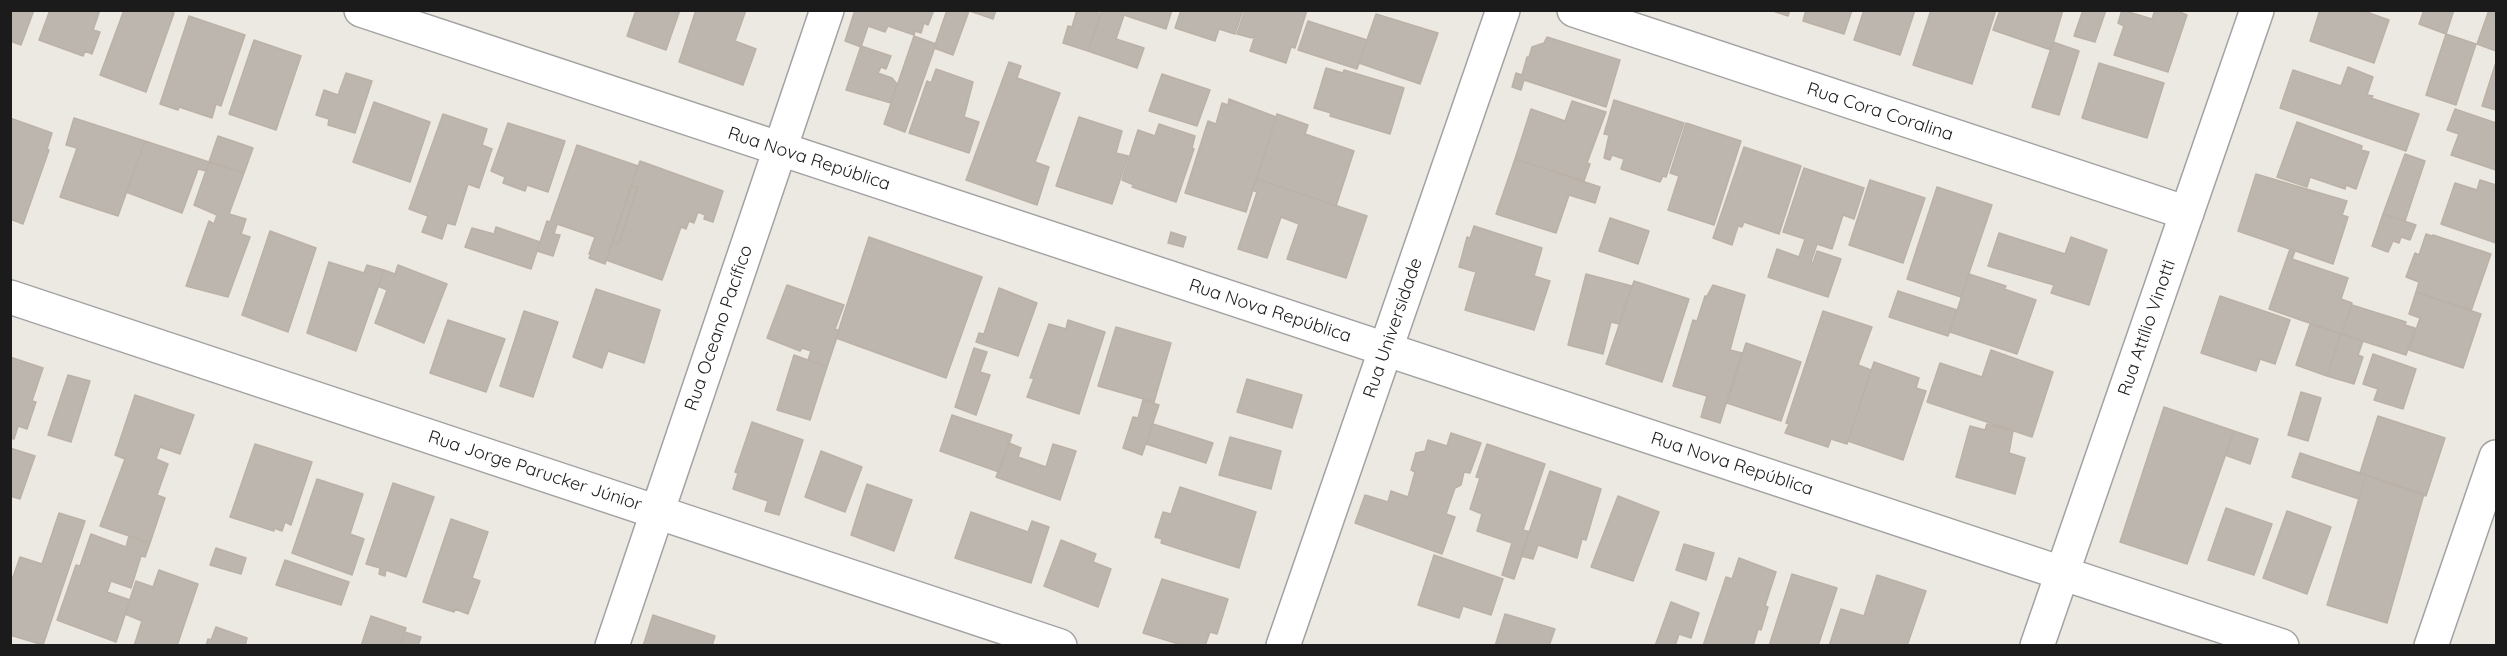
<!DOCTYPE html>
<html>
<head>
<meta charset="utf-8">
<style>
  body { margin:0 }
  #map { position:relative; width:2507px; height:656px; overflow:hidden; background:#ece9e2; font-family:Quicksand,sans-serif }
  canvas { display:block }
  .frame { position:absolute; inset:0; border:12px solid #1b1b1b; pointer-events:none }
</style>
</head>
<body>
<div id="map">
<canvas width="2507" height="656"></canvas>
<div class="frame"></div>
</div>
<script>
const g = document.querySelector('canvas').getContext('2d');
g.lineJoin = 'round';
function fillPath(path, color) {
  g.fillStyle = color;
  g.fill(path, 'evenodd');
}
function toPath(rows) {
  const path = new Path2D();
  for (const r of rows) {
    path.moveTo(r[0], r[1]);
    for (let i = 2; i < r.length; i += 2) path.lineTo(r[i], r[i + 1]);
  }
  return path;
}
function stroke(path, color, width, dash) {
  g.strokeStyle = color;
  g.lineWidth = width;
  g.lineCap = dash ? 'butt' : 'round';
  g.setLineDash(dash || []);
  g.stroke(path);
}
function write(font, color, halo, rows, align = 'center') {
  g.font = font + ' Quicksand,sans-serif';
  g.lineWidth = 4.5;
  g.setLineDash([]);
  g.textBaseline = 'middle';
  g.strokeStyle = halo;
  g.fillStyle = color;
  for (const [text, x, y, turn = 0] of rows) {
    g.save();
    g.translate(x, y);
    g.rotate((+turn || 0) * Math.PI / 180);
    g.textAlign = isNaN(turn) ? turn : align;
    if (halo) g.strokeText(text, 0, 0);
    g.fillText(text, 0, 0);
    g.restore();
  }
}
const building = toPath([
  [10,10,34,10,21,45,10,41,10,10],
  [50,10,100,10,93,30,100,32,92,54,85,51,83,56,39,40,50,10],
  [124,10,168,10,174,13,146,92,100,75,124,10],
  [636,10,680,10,666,50,627,36,636,10],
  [696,10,746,10,735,41,756,49,743,85,679,62,696,10],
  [855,10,934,10,928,25,924,23,921,33,915,31,914,35,888,26,885,32,868,26,861,47,845,41,855,10],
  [947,10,969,11,953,55,934,48,947,10],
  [967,10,996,10,993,19,967,10],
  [1077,10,1091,10,1101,14,1088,51,1063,43,1068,26,1072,27,1077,10],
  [1102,10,1172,10,1166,29,1124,15,1116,39,1144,48,1137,68,1088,51,1102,10],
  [1181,10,1243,10,1235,34,1219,29,1215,41,1175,28,1181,10],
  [1245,10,1307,10,1295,48,1291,47,1286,63,1250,51,1255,36,1252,38,1237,34,1245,10],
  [1770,10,1790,10,1788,16,1770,10],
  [1806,10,1852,10,1844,34,1803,21,1806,10],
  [1864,10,1915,10,1900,55,1854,40,1864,10],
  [1931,10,1996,10,1972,84,1913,65,1931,10],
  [2000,10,2063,10,2051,50,1993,30,2000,10],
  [2083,10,2106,10,2095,42,2074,36,2083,10],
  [2122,10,2152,19,2155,10,2175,10,2187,15,2168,72,2114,55,2124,26,2118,23,2122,10],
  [2320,10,2361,10,2389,20,2374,63,2310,41,2320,10],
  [2424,10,2454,10,2446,34,2419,24,2424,10],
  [2489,10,2496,10,2496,51,2477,44,2489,10],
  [1376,14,1438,33,1420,84,1359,63,1376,14],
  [189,16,245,35,221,106,216,104,212,118,179,107,178,110,160,104,189,16],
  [1308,21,1367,40,1357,69,1298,50,1308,21],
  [2446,34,2476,44,2456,105,2426,95,2446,34],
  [914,36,936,44,905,132,884,124,914,36],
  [1547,37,1620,60,1606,107,1524,80,1521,90,1512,87,1516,73,1522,75,1527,57,1529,57,1532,47,1544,43,1547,37],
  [254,40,301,56,276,130,229,114,254,40],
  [2053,42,2079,51,2059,115,2032,107,2053,42],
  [861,46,891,56,886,69,881,67,878,73,892,78,897,84,891,103,846,90,861,46],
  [1009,62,1021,66,1017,78,1060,93,1035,162,1049,167,1037,205,966,180,1009,62],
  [2496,62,2496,110,2482,106,2496,62],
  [2099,63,2164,83,2147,138,2082,118,2099,63],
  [2348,67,2373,77,2367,95,2373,96,2371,98,2419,114,2406,151,2280,108,2293,70,2341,86,2348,67],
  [1326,68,1343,73,1344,70,1404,88,1390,134,1330,116,1331,113,1314,108,1326,68],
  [936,69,973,82,964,117,979,122,969,153,909,133,927,81,931,83,936,69],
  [346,73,372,81,355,133,328,125,329,119,316,115,324,90,338,95,346,73],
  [1162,74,1210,90,1197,126,1149,111,1162,74],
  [1229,99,1276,117,1246,212,1185,193,1208,121,1216,124,1222,103,1228,105,1229,99],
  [1614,100,1684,123,1666,177,1663,176,1660,182,1621,169,1624,159,1612,155,1610,160,1604,158,1609,135,1604,134,1614,100],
  [1572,101,1606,112,1587,163,1590,164,1584,181,1515,159,1531,109,1565,121,1572,101],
  [374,102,430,122,410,182,353,162,374,102],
  [2455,109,2496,123,2496,170,2451,155,2459,134,2447,130,2455,109],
  [443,114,487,129,482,145,492,149,479,188,468,184,455,225,447,223,442,239,422,232,428,216,409,209,443,114],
  [1277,114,1308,125,1305,134,1354,151,1336,206,1257,179,1277,114],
  [1079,117,1122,131,1116,153,1128,156,1112,204,1056,186,1079,117],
  [10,118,52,133,47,149,49,150,23,224,10,219,10,118],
  [74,118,145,141,118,216,60,197,77,148,66,145,74,118],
  [2297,122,2362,146,2361,150,2369,152,2356,189,2346,185,2345,189,2310,177,2307,187,2277,177,2297,122],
  [508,123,565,141,548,192,527,185,525,191,503,183,505,177,491,171,508,123],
  [1686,123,1741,141,1714,225,1668,210,1679,176,1670,173,1686,123],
  [1159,124,1195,136,1192,148,1194,149,1176,202,1132,187,1134,185,1122,180,1138,130,1155,136,1159,124],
  [218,136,253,148,244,173,209,162,218,136],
  [145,141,209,162,206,171,198,169,182,213,126,192,145,141],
  [577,145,638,166,605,264,589,258,591,255,589,254,595,237,557,224,554,234,560,235,553,256,537,251,547,221,550,222,577,145],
  [1744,147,1801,166,1779,234,1744,222,1742,227,1738,226,1732,245,1713,238,1744,147],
  [2405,154,2425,161,2405,221,2383,214,2405,154],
  [1515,159,1600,187,1595,203,1569,195,1556,233,1496,214,1515,159],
  [640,161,723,191,713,222,704,219,705,215,698,212,694,223,689,221,686,229,681,227,662,280,606,260,612,242,618,244,638,188,631,186,640,161],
  [209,162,244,173,229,214,246,219,241,234,250,237,228,297,186,286,209,221,214,224,217,215,194,205,209,162],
  [1804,168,1864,188,1854,219,1843,215,1832,249,1817,244,1811,262,1813,263,1817,251,1841,259,1828,297,1768,277,1777,249,1799,257,1805,239,1783,232,1804,168],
  [2256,174,2347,201,2342,215,2348,217,2333,264,2238,231,2256,174],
  [1257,179,1367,216,1346,278,1287,259,1299,224,1281,217,1267,258,1238,249,1257,192,1252,190,1257,179],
  [1870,180,1925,198,1903,263,1849,245,1870,180],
  [2480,180,2496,185,2496,243,2441,224,2455,183,2477,190,2480,180],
  [631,186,638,188,618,244,612,242,631,186],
  [1937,187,1992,205,1961,297,1907,279,1937,187],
  [2383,214,2416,225,2410,240,2401,237,2399,243,2393,241,2388,252,2372,246,2383,214],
  [1610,218,1649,231,1638,264,1599,251,1610,218],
  [1474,226,1542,248,1534,276,1550,281,1534,330,1465,310,1476,272,1459,267,1467,237,1470,238,1474,226],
  [496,227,540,242,531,269,465,247,472,228,494,234,496,227],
  [270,231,316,248,288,332,242,315,270,231],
  [1171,232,1186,237,1183,247,1168,243,1171,232],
  [1999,233,2065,254,2071,237,2107,250,2089,305,2051,293,2054,285,1988,266,1999,233],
  [2426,234,2432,236,2433,235,2491,254,2471,311,2416,292,2419,282,2406,277,2415,253,2419,255,2426,234],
  [869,237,982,277,946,378,836,338,869,237],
  [2290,249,2295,251,2292,259,2348,278,2341,299,2352,303,2341,334,2269,309,2290,249],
  [329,262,364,273,367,265,384,270,356,351,307,333,329,262],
  [398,265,447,284,424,343,375,323,387,290,378,286,384,270,395,274,398,265],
  [1586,274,1632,286,1619,324,1611,322,1603,354,1568,345,1586,274],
  [1969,274,2006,286,2004,289,2036,300,2017,354,1950,332,1969,274],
  [1634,281,1689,299,1662,382,1606,364,1634,281],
  [787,285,844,305,835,329,839,331,827,367,808,360,811,351,802,348,800,351,767,338,787,285],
  [1713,285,1745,295,1730,350,1742,353,1720,423,1701,417,1707,396,1673,386,1693,320,1697,321,1705,296,1707,296,1713,285],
  [999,288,1037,303,1018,356,976,342,979,333,984,334,999,288],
  [596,289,660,310,644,363,608,351,602,368,573,357,596,289],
  [1898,291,1957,310,1948,336,1889,317,1898,291],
  [2416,292,2481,314,2463,368,2409,350,2420,318,2409,314,2416,292],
  [2220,296,2290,320,2275,364,2260,359,2256,371,2201,353,2220,296],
  [2352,305,2406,322,2405,325,2415,328,2406,355,2341,334,2352,305],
  [524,311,558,322,533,397,500,386,524,311],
  [1823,311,1872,327,1858,365,1871,370,1847,444,1831,439,1828,447,1785,433,1789,424,1786,423,1823,311],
  [448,320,505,339,486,392,430,373,448,320],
  [1068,320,1105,332,1079,414,1027,397,1034,378,1030,378,1049,324,1066,329,1068,320],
  [2310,324,2341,334,2327,376,2296,365,2310,324],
  [1116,327,1171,343,1154,402,1098,386,1116,327],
  [2341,334,2363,341,2358,355,2363,357,2354,384,2327,376,2341,334],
  [1746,343,1801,362,1781,421,1727,403,1746,343],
  [974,348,987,352,980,372,990,375,976,415,955,407,974,348],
  [1991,350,2053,372,2032,437,1927,402,1940,363,1982,377,1991,350],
  [2373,354,2416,369,2403,409,2374,400,2378,389,2363,384,2373,354],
  [794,355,827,367,810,420,777,410,794,355],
  [10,357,43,368,32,401,36,402,27,429,18,426,14,439,10,438,10,357],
  [1874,362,1919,378,1916,388,1926,391,1903,460,1848,441,1874,362],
  [68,375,90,381,71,442,48,435,68,375],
  [1247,379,1302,395,1292,428,1237,412,1247,379],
  [2301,392,2321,398,2308,441,2288,435,2301,392],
  [135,395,194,415,180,454,160,447,156,459,168,464,157,495,165,498,150,543,100,526,125,459,115,455,135,395],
  [1143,400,1159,405,1142,455,1123,448,1133,417,1138,418,1143,400],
  [2164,407,2234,431,2187,564,2120,542,2164,407],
  [952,415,1012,435,999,472,940,451,952,415],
  [2378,416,2445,438,2426,496,2360,473,2378,416],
  [752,422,803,440,779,515,765,511,768,501,733,489,738,473,735,472,752,422],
  [1153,424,1213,443,1206,463,1146,444,1153,424],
  [1987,424,2013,431,2009,453,2025,458,2015,494,1956,477,1970,426,1985,430,1987,424],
  [2234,431,2258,439,2250,464,2225,455,2234,431],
  [1451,433,1481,443,1470,473,1464,472,1461,485,1455,488,1446,514,1455,517,1442,554,1355,523,1365,495,1388,502,1391,491,1408,497,1415,472,1411,470,1416,453,1425,451,1428,440,1447,446,1451,433],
  [1230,437,1281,451,1271,489,1219,475,1230,437],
  [1009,443,1021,448,1018,457,1046,467,1053,444,1076,451,1060,500,996,477,1009,443],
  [255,444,312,462,291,525,285,522,282,531,274,528,274,531,230,517,255,444],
  [1487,444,1545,464,1523,530,1530,532,1514,579,1502,575,1512,543,1477,531,1482,514,1470,509,1480,478,1476,477,1487,444],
  [10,448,35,456,20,499,10,496,10,448],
  [821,451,862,467,845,512,805,497,821,451],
  [2300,453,2366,475,2359,499,2292,477,2300,453],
  [1550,471,1601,489,1586,540,1582,539,1577,558,1538,545,1533,559,1521,556,1550,471],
  [2366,475,2424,494,2387,623,2327,605,2366,475],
  [317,479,363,494,350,534,364,539,352,575,292,553,317,479],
  [393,483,434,497,406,577,386,570,385,576,379,574,380,568,366,564,393,483],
  [867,484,912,500,894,551,851,535,867,484],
  [1180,487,1256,512,1239,568,1161,543,1162,539,1155,537,1163,512,1171,514,1180,487],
  [1618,496,1659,512,1633,581,1591,567,1618,496],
  [2226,508,2272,524,2254,575,2208,560,2226,508],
  [2287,511,2331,527,2307,594,2263,578,2287,511],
  [971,512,1028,532,1032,521,1049,527,1031,583,955,558,971,512],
  [59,513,85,521,43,645,10,635,10,577,13,577,20,557,42,564,59,513],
  [451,519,488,532,472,578,480,581,468,614,455,609,454,612,423,602,451,519],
  [91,534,126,547,129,536,150,543,145,557,141,556,131,588,111,581,107,592,130,600,116,642,57,620,76,565,80,566,91,534],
  [1061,540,1096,554,1093,562,1111,569,1098,607,1044,586,1061,540],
  [1684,544,1714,553,1706,580,1676,570,1684,544],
  [216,548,246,558,241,574,210,565,216,548],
  [1434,555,1503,579,1491,615,1463,606,1459,618,1418,605,1434,555],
  [1739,558,1776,572,1765,606,1768,607,1761,630,1758,629,1753,646,1703,646,1726,577,1732,579,1739,558],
  [285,560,349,582,341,605,276,585,285,560],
  [159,570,198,584,177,646,134,646,142,621,125,614,136,581,153,587,159,570],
  [1792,574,1837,588,1818,646,1769,646,1792,574],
  [1877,575,1926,591,1907,646,1829,646,1841,609,1864,616,1877,575],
  [1162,579,1228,599,1217,634,1210,632,1205,646,1185,646,1143,633,1162,579],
  [1671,602,1699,613,1691,638,1679,634,1675,646,1655,646,1671,602],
  [1505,614,1555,629,1549,646,1495,646,1505,614],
  [653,615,715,636,712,646,643,646,653,615],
  [371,616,406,628,400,646,361,646,371,616],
  [216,627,247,638,245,646,206,646,208,639,211,640,216,627],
  [405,632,421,637,418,646,400,646,405,632]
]);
fillPath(building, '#bcb6af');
stroke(building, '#bcb1a6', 1.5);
const minor = toPath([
  [361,10,2282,646],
  [1574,10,2187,213],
  [10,297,1060,646],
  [612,646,827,10],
  [2037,646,2257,10]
]);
const tertiary = toPath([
  [1283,646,1503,10],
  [2431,646,2496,457]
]);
stroke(minor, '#a2a2a2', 36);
stroke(tertiary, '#a2a2a2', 36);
stroke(minor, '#fff', 33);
stroke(tertiary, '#fff', 33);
write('18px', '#1b1b1b', '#fff', [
  ["Rua Cora Coralina",1880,112,18],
  ["Rua Nova República",809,159,18],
  ["Rua Nova República",1270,311,18],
  ["Rua Oceano Pacífico",719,328,-71],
  ["Rua Universidade",1393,328,-71],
  ["Rua Attílio Vinotti",2147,328,-71],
  ["Rua Nova República",1732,464,18],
  ["Rua Jorge Parucker Júnior",535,471,18]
]);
</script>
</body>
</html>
